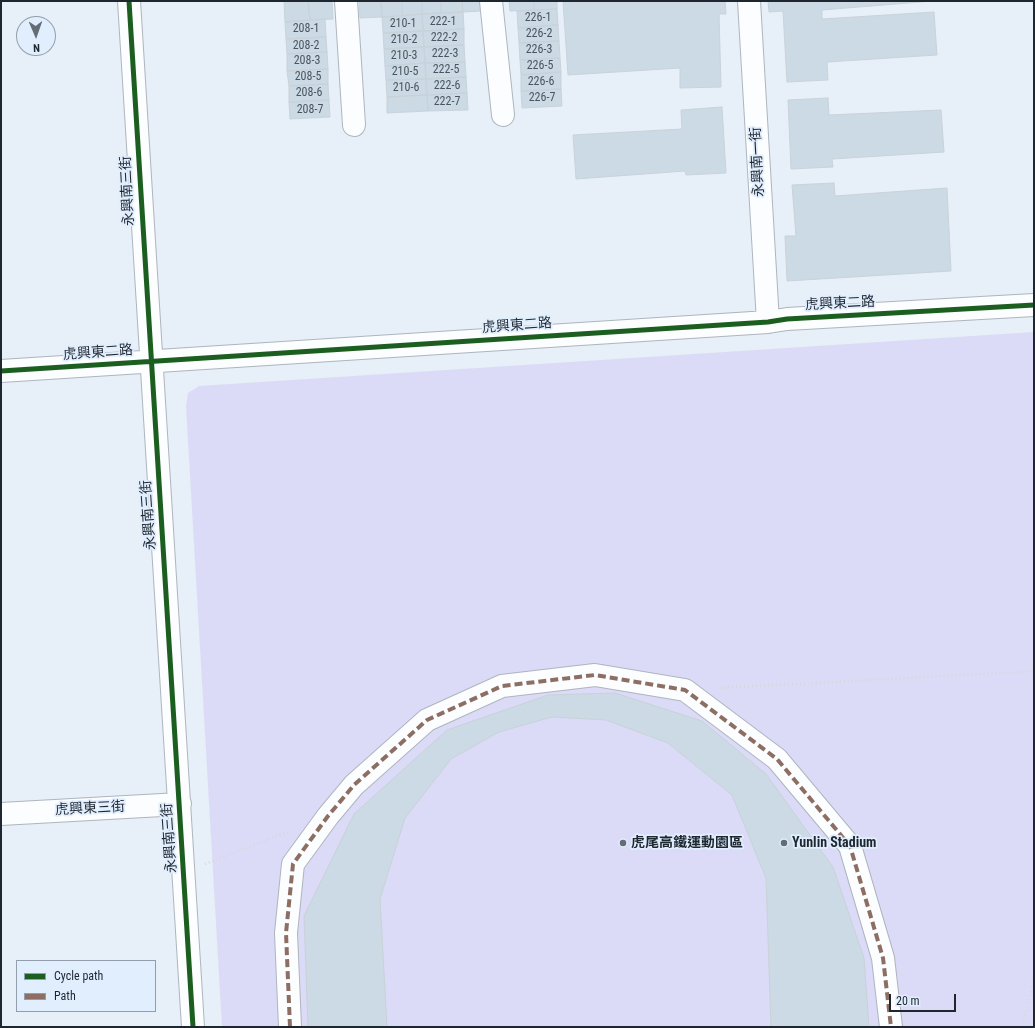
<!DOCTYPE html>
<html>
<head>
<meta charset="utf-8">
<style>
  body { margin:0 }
  #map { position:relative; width:1035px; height:1028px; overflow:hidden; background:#e7eff8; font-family:"Roboto Condensed",sans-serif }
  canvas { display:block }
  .frame { position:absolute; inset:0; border:2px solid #1e2630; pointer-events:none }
  .legend { position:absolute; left:16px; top:960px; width:140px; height:52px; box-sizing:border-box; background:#e1eefe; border:1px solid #939eac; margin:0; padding:5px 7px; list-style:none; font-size:12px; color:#1e2630 }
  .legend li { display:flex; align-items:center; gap:8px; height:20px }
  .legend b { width:20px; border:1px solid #939eac }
  .north { position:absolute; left:16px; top:16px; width:40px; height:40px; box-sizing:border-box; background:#e1eefe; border:1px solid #939eac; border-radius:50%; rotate:178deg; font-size:11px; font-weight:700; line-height:16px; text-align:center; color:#1e2630 }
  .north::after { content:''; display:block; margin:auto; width:14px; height:18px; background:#646c76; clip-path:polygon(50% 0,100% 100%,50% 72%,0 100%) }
  .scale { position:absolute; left:889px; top:994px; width:67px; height:18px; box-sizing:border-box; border:2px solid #1e2630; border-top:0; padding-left:5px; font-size:12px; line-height:14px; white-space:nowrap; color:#1e2630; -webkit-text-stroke:3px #e1eefe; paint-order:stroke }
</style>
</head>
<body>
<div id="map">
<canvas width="1035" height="1028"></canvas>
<div class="frame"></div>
<ul class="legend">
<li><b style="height:5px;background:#1b5e20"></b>Cycle path</li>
<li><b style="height:5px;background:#8d6e63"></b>Path</li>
</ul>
<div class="north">N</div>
<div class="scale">20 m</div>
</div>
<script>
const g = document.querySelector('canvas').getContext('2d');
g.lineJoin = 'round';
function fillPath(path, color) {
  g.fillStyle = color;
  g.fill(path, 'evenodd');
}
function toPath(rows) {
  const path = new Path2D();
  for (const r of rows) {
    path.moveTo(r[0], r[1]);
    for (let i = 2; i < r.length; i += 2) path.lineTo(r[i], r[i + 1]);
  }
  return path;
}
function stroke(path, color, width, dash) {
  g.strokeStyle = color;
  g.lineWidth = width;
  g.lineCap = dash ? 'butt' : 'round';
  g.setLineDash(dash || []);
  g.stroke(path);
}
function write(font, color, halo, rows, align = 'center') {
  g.font = font + ' "Roboto Condensed","Noto Sans TC",sans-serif';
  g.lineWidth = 3.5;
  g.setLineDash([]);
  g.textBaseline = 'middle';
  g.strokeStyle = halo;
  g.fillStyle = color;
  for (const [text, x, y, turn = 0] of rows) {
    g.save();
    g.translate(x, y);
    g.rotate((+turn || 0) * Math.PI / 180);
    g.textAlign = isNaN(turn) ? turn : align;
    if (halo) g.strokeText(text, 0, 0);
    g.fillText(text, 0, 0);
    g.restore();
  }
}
fillPath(toPath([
  [1034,332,1034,1027,222,1027,186,406,188,393,199,386]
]), '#dbdbf8');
const building = toPath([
  [284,1,308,1,310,20,285,22,284,1],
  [308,1,332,1,333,19,310,20,308,1],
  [359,1,381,1,382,17,360,18,359,1],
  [381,1,402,1,402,16,382,17,381,1],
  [402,1,422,1,422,14,402,16,402,1],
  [422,1,441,1,441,13,422,14,422,1],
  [441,1,462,1,463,12,441,13,441,1],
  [462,1,480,1,481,11,463,12,462,1],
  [509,1,534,1,534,10,510,11,509,1],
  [534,1,557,1,557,9,534,10,534,1],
  [563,1,725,1,726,14,719,14,721,87,680,88,680,68,568,75,563,1],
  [768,1,933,1,822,10,822,19,934,12,937,55,827,62,828,80,787,82,783,11,769,12,768,1],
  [557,9,558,25,518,28,517,11,557,9],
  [463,12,464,29,423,31,422,14,463,12],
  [422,14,423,31,383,33,382,17,422,14],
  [325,19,326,37,286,39,285,22,325,19],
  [558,25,559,41,519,43,518,28,558,25],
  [464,29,464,45,424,47,423,31,464,29],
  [423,31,424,47,384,49,383,33,423,31],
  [326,37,327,52,287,54,286,39,326,37],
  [559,41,560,58,520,60,519,43,559,41],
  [464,45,465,62,425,63,424,47,464,45],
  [424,47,425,63,385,66,384,49,424,47],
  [327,52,328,69,287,71,287,54,327,52],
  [560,58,561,72,521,75,520,60,560,58],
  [465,62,466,77,426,79,425,63,465,62],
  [425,63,426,79,386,80,385,66,425,63],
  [328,69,328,84,289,86,287,71,328,69],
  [561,72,561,89,521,91,521,75,561,72],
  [466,77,467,93,427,95,426,79,466,77],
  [426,79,427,95,387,97,386,80,426,79],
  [328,84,329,100,289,102,289,86,328,84],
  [561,89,562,106,522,108,521,91,561,89],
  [467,93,468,110,428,111,427,95,467,93],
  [427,95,428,111,387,113,387,97,427,95],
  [828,98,829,115,941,110,944,152,832,159,833,167,791,169,788,100,828,98],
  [329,100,330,117,290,119,289,102,329,100],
  [722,107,726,173,686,175,685,171,576,179,573,135,682,129,681,110,722,107],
  [834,183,835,196,947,188,951,271,787,281,785,236,796,236,792,185,834,183],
  [615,693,702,721,766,774,833,867,864,958,869,1027,771,1027,766,878,732,795,668,743,606,720,552,717,499,732,451,759,405,818,380,899,387,1027,308,1027,304,916,354,814,447,730,548,695,615,693]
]);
fillPath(building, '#cbdae4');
stroke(building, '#c9d2d9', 1);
const minor = toPath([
  [129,1,193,1027],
  [346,1,354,125],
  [491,1,503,115],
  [749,1,768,322],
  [1,371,768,322,787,319,1034,305],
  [1,814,180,804],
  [290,1027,286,933,293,864,328,816,354,785,427,720,502,686,595,675,685,690,777,759,850,846,883,958,891,1027]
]);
stroke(minor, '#aeb5be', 24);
stroke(toPath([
  [720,688,1034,671],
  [205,864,288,832],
  [1022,1027,1034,981]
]), '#d5d8db', 2.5, [1, 3]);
stroke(minor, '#fbfdfe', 22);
stroke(toPath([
  [290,1027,286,933,293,864,328,816,354,785,427,720,502,686,595,675,685,690,777,759,850,846,883,958,891,1027]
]), '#8d6e63', 4, [8, 4]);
stroke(toPath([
  [129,1,193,1027],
  [1,371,768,322,787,319,1034,305]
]), '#1b5e20', 5);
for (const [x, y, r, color] of [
  [623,843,4,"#646c76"],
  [784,843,4,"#646c76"]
]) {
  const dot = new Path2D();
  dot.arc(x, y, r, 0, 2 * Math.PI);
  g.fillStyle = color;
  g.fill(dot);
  stroke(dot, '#e1eefe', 1.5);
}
write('12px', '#4b555f', null, [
  ["226-1",538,18],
  ["222-1",443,22],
  ["210-1",403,24],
  ["208-1",306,29],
  ["226-2",539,34],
  ["222-2",444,38],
  ["210-2",404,40],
  ["208-2",306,46],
  ["226-3",539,50],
  ["222-3",445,54],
  ["210-3",404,56],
  ["208-3",307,61],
  ["226-5",540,66],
  ["222-5",446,70],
  ["210-5",405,72],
  ["208-5",308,77],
  ["226-6",541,82],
  ["222-6",447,86],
  ["210-6",406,88],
  ["208-6",309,93],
  ["226-7",542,98],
  ["222-7",447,102],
  ["208-7",310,110]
]);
write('14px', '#1e2630', '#e1eefe', [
  ["永興南一街",758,162,-93],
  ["永興南三街",128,191,-93],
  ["虎興東二路",840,304,-3],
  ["虎興東二路",517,326,-4],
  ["虎興東二路",98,353,-4],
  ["永興南三街",149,515,-94],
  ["虎興東三街",90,809,-3],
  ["永興南三街",170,838,-94]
]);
write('bold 14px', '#1e2630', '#e1eefe', [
  ["虎尾高鐵運動園區",631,843],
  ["Yunlin Stadium",792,843]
], 'left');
</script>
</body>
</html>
